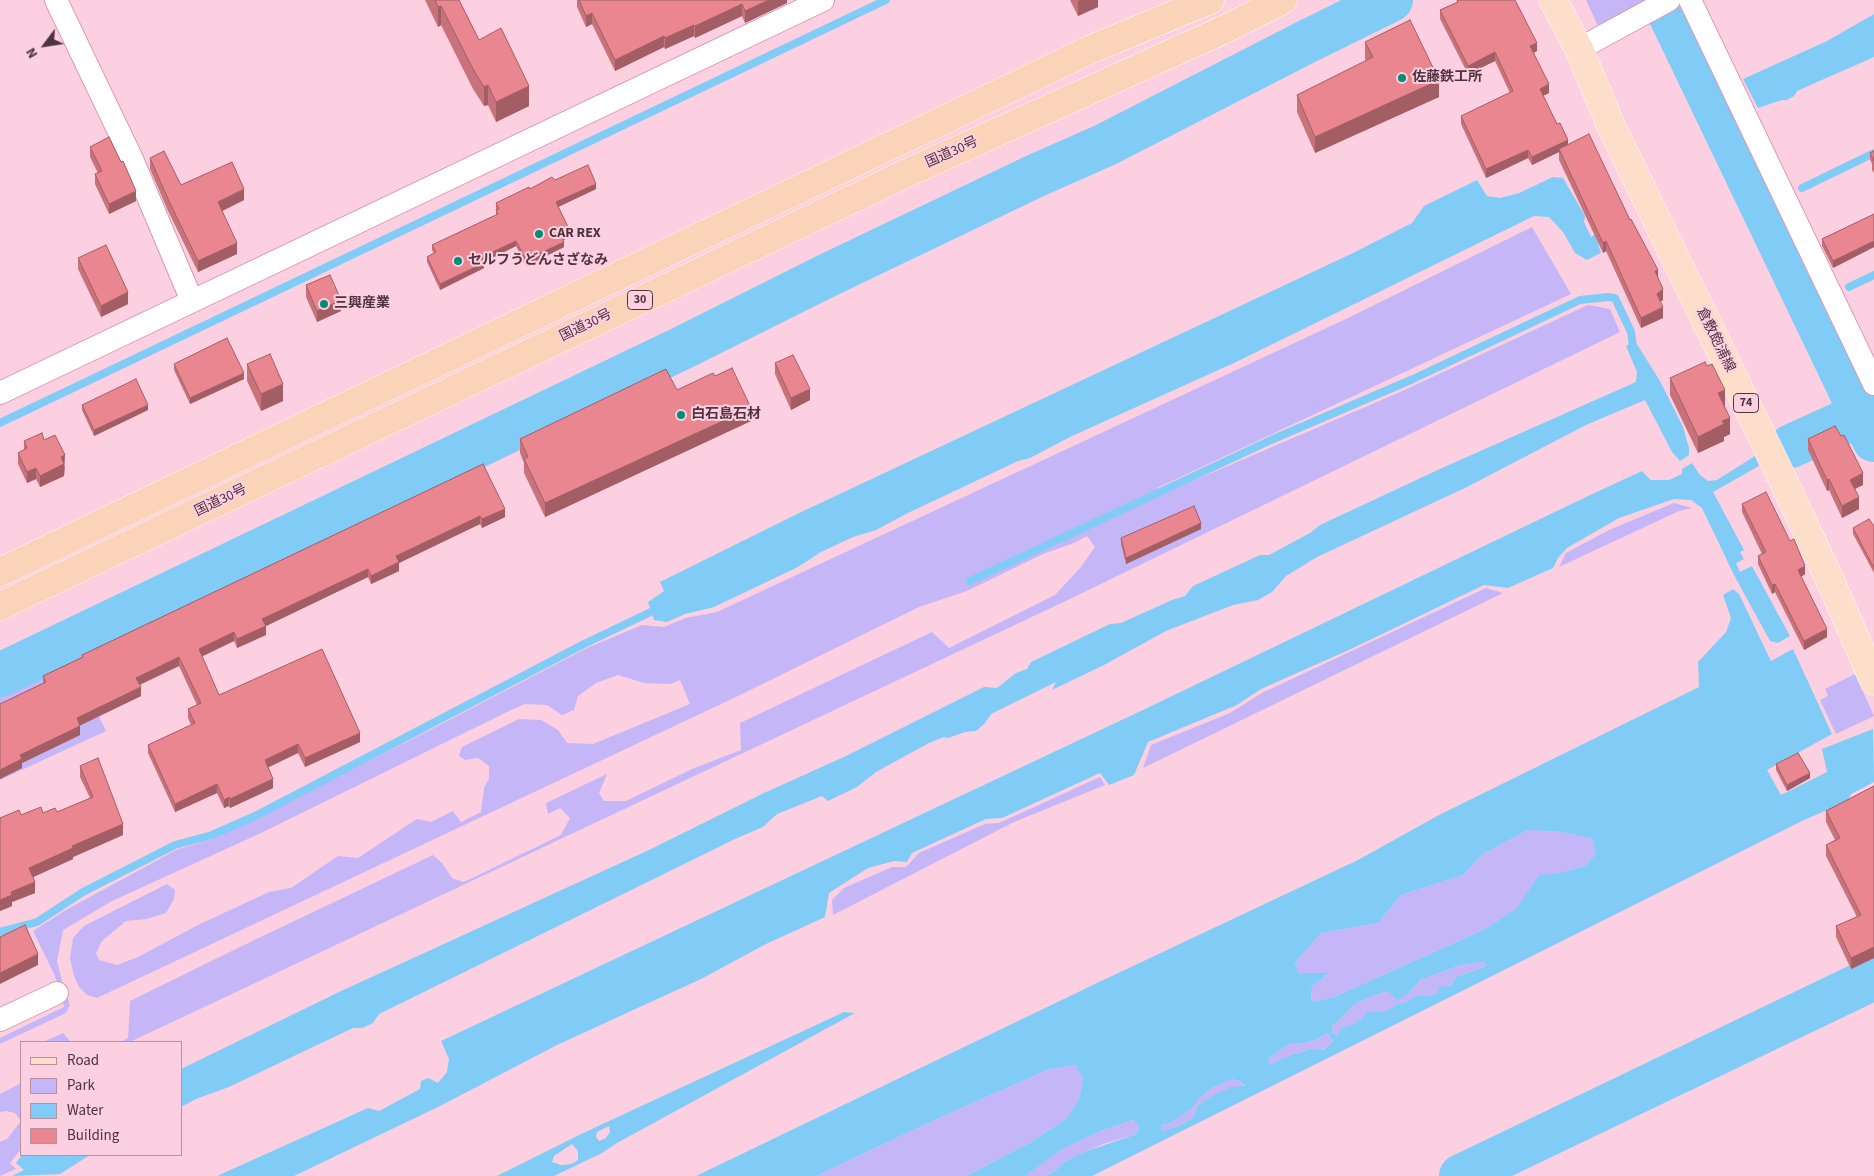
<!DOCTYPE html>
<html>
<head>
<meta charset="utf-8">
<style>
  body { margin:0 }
  #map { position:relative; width:1874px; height:1176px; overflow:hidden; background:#fcd0e0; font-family:"Source Sans 3",sans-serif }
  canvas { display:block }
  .legend { position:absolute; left:20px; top:1041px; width:162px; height:115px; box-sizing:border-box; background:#fcd0e0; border:1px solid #b7919f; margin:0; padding:6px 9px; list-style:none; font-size:15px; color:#4f333e }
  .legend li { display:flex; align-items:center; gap:10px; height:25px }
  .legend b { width:25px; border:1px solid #b7919f }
  .north { position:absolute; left:20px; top:20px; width:50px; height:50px; -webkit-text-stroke:4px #fcd0e0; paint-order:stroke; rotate:239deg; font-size:14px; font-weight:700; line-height:20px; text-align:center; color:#4f333e }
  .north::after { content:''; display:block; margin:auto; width:18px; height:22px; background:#4f333e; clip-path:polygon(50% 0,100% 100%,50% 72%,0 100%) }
</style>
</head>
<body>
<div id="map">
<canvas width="1874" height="1176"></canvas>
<ul class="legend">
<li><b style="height:6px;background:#fcdeca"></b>Road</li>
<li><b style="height:14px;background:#c5b6f8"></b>Park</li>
<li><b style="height:14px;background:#80ccf7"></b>Water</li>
<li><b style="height:14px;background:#e98690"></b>Building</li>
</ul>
<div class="north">N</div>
</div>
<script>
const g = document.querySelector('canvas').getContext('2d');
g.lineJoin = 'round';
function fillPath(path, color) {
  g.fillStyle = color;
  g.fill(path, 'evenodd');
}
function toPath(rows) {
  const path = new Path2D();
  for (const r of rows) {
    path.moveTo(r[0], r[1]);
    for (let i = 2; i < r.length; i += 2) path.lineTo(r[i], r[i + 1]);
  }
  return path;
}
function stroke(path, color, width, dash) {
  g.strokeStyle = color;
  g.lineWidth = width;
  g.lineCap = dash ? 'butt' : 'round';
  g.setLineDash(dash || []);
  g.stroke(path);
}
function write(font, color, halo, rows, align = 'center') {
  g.font = font + ' "Source Sans 3","Noto Sans JP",sans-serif';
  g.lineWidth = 4;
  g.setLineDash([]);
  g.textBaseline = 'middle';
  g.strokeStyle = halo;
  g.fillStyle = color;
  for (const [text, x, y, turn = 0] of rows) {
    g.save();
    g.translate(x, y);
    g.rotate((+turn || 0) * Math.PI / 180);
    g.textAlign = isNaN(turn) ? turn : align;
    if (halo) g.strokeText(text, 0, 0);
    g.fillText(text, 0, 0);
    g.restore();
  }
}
fillPath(toPath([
  [1586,0,1651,0,1598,26],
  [1532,227,1571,294,1157,488,1160,495,1398,393,1588,305,1610,309,1620,332,1072,598,130,1042,120,1042,128,1038,130,1001,244,945,433,855,442,863,452,878,464,882,561,835,570,818,560,808,548,814,546,803,607,774,599,793,604,801,626,801,692,769,741,750,740,723,932,632,949,648,1055,595,1081,567,1095,547,1087,536,1074,543,1043,554,967,591,919,607,736,697,97,998,87,995,79,987,74,976,70,958,73,938,84,926,167,884,175,890,174,899,166,913,147,919,126,921,102,941,96,953,99,960,117,965,138,957,198,925,269,892,291,888,338,856,358,858,417,819,431,822,453,811,461,822,481,812,484,788,489,778,489,766,478,758,465,760,459,756,462,747,519,719,541,720,558,730,567,743,593,744,690,704,680,680,670,684,644,683,618,675,596,683,578,696,574,710,562,715,547,705,525,704,511,710,261,833,112,901,63,930,57,961,62,981,70,1005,66,1013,0,1044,0,1038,64,1007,63,996,54,974,33,931,66,910,176,850,218,837,434,728,587,648,642,625,664,627,686,618,717,612,1348,318],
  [1674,503,1692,508,1679,511,1559,567,1566,553,1609,530],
  [1486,588,1503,593,1143,768,1151,745,1230,713,1262,693],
  [73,662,106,731,0,780,0,697],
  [1855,674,1874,716,1836,734,1820,700,1828,696,1825,689],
  [1100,777,1105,785,1014,822,833,915,832,900,844,888,892,867,906,867,919,853,985,824,999,823],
  [1528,830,1561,832,1593,839,1595,855,1585,866,1555,874,1539,876,1517,908,1485,929,1334,997,1311,1002,1312,987,1328,974,1299,973,1295,963,1321,933,1378,923,1401,895,1463,875,1483,854],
  [1484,962,1486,966,1456,977,1451,986,1437,994,1425,996,1417,995,1406,1002,1395,1005,1387,1011,1367,1012,1363,1019,1354,1024,1341,1028,1337,1036,1332,1032,1332,1027,1356,1003,1375,995,1388,991,1408,994,1420,980,1461,965],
  [63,1033,71,1042,43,1042],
  [1327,1033,1333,1041,1322,1050,1306,1050,1291,1055,1270,1066,1269,1058,1289,1044,1304,1043,1318,1039],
  [1076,1065,1083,1079,1079,1099,1067,1118,1031,1142,966,1176,816,1176,939,1118,1047,1070],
  [1232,1079,1239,1081,1245,1087,1198,1105,1193,1118,1176,1127,1161,1131,1161,1125,1170,1123,1190,1109,1200,1097,1214,1087],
  [21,1083,21,1149,10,1163,16,1169,0,1176,0,1142,7,1139,21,1121,15,1113,6,1111,0,1112,0,1094],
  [1133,1120,1139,1127,1136,1134,1103,1144,1066,1161,1056,1170,1046,1176,1025,1176,1061,1149,1103,1130]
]), '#c5b6f8');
fillPath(toPath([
  [1874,14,1874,57,1797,91,1794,96,1787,100,1782,100,1758,108,1743,79,1827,41],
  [1553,177,1563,178,1585,216,1584,222,1591,237,1595,234,1601,253,1587,260,1575,253,1563,232,1549,217,1534,216,1234,363,1072,436,1030,458,1018,461,908,513,876,530,853,537,821,552,798,567,714,607,685,614,667,622,654,620,648,602,664,591,660,582,797,514,1353,253,1412,223,1424,206,1477,180,1487,196,1500,198,1519,193],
  [1635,341,1660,381,1683,427,1689,448,1689,455,1680,461,1672,452,1645,400,1586,425,1467,487,1317,557,1286,576,1272,592,1258,600,1233,605,1166,631,1104,665,1052,690,1056,682,991,714,985,723,976,731,965,732,948,738,944,737,929,743,876,772,857,787,828,801,822,796,777,814,763,827,735,839,379,1014,373,1023,362,1028,353,1028,229,1087,196,1099,181,1107,181,1069,339,992,651,849,764,793,846,756,984,687,997,688,1016,673,1027,669,1031,662,1110,624,1121,623,1172,600,1185,596,1193,586,1260,555,1269,555,1310,533,1320,525,1442,468,1636,382,1637,372,1626,346],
  [1755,456,1759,466,1713,492,1744,550,1740,552,1744,559,1736,563,1740,572,1752,566,1790,636,1778,643,1770,641,1734,575,1702,508,1691,500,1674,499,1619,518,1567,548,1558,558,1553,568,1508,588,1484,585,1351,649,1261,689,1237,705,1148,742,1134,775,1109,785,1100,773,1002,818,986,819,912,853,907,862,894,861,868,868,829,893,825,917,766,944,701,979,557,1045,442,1105,294,1176,217,1176,368,1108,379,1111,420,1089,421,1081,428,1078,438,1083,447,1072,449,1059,441,1041,1145,709,1588,496,1642,471,1651,480,1669,480,1682,474,1682,469,1692,463,1700,475,1708,481,1717,480],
  [1733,589,1739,594,1771,661,1793,649,1832,734,1767,770,1781,795,1827,772,1822,749,1873,729,1874,782,1851,794,1848,801,1804,820,1092,1176,1046,1176,1056,1170,1066,1161,1087,1151,1136,1134,1139,1127,1133,1120,1103,1130,1062,1149,1025,1176,966,1176,1031,1142,1067,1118,1079,1099,1083,1079,1076,1065,1047,1070,939,1118,816,1176,696,1176,1097,983,1358,860,1439,815,1699,687,1698,662,1726,632,1731,618,1723,595],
  [1528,830,1561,832,1593,839,1595,855,1585,866,1555,874,1539,875,1517,908,1485,929,1334,997,1311,1002,1312,987,1329,973,1299,973,1295,963,1321,933,1378,923,1401,895,1463,875,1483,854],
  [1484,962,1486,966,1456,977,1451,986,1440,987,1437,994,1426,996,1417,995,1406,1002,1395,1005,1387,1011,1367,1012,1362,1019,1354,1024,1341,1028,1337,1036,1332,1032,1332,1027,1356,1003,1375,995,1388,991,1397,1000,1408,994,1420,980,1461,965],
  [1327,1033,1333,1041,1323,1050,1307,1050,1291,1055,1270,1065,1269,1058,1289,1044,1304,1043,1318,1039],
  [1232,1079,1239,1081,1245,1086,1232,1087,1214,1095,1198,1105,1193,1118,1176,1127,1161,1131,1161,1125,1170,1123,1191,1109,1200,1097,1214,1087],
  [844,1012,855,1013,617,1143,602,1153,554,1176,497,1176,579,1135],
  [609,1126,610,1132,606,1138,599,1141,596,1137,597,1132],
  [572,1144,578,1151,578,1160,572,1164,561,1165,552,1162,554,1156],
  [22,1155,90,1155,60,1174,12,1176,24,1170,16,1163]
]), '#80ccf7');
stroke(toPath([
  [1716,109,1724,106],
  [1802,188,1874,153],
  [1762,207,1771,204],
  [1849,287,1874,275],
  [1809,305,1816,301],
  [1860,411,1866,408],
  [0,423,886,0],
  [970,581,1271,440,1413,379,1580,300,1608,297,1615,298,1631,332,1633,346],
  [0,932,37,922,83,892,175,845,212,835,255,816,584,644,659,608]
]), '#80ccf7', 8);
stroke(toPath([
  [1663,0,1874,440],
  [1791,446,1862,414],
  [0,675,682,348,826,276,1035,176,1105,145,1306,42,1391,0],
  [1461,1176,1874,978]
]), '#80ccf7', 44);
const minor = toPath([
  [56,0,132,159,192,301],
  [1690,0,1874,384],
  [1579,49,1669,0],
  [0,393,823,0],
  [0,1020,57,993]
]);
const primary = toPath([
  [1553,0,1579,49,1612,128,1776,465,1833,587,1874,681]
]);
const trunk = toPath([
  [0,572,1096,47,1210,0],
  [0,606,909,172,1223,30,1283,0]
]);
stroke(minor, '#dc98b2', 24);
stroke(primary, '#fff', 29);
stroke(trunk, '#fff', 29);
stroke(minor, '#fff', 22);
stroke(primary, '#fcdeca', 28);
stroke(trunk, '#fbd3b8', 28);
fillPath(toPath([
  [425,0,459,0,479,40,529,106,496,122,488,105,484,106,473,89,441,25,438,27],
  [577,0,787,0,787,3,745,23,742,16,695,38,694,36,665,49,664,47,615,71,592,24,586,27,577,7],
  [1070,0,1098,0,1098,7,1078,16],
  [1457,0,1537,51,1534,53,1549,93,1543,96,1568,145,1658,279,1663,300,1660,301,1663,318,1641,328,1606,251,1603,253,1559,160,1559,152,1532,165,1528,158,1486,178,1461,124,1461,116,1510,93,1495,61,1468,74,1440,19,1440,10,1457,2],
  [1365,42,1439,97,1315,153,1297,112,1297,95,1366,61,1365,59],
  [90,147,121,162,136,201,109,214,95,184,95,174,98,173,90,157],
  [1874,151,1874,173,1872,170,1872,164,1870,159,1870,153],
  [150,158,181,185,244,200,222,211,237,254,198,272,168,211,150,169],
  [555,180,596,189,558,207,570,237,563,240,564,247,526,266,516,246,484,262,484,268,440,290,427,262,427,257,434,254,432,250,432,245,496,215,496,203,530,189],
  [1874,214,1874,247,1833,268,1822,246,1822,239],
  [78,258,128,304,101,317,78,269],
  [306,285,341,311,317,322,306,297],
  [775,363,810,400,791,410,775,374],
  [174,364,244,379,190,404,174,370],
  [247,364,283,401,261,411,247,381],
  [715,376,751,421,545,517,524,473,524,463,520,453,520,439,677,390],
  [1670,378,1725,407,1730,434,1724,437,1724,441,1698,453,1670,395],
  [82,405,148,410,94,436,82,410],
  [1808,439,1863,485,1855,489,1859,509,1842,518,1829,490,1827,491,1808,450],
  [44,440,65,467,64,476,40,487,36,479,27,483,18,464,18,453,24,450,24,441],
  [483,464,505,517,482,528,480,524,399,563,399,571,371,584,368,577,266,626,266,635,237,648,234,641,202,656,219,695,360,742,305,767,298,753,268,767,273,788,230,808,229,806,224,808,217,793,175,812,148,753,148,745,191,725,188,718,188,709,197,705,179,666,140,685,141,696,80,725,80,735,22,763,22,768,0,779,0,704,43,683,43,676,82,657,82,655],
  [1742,504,1805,574,1801,577,1827,637,1804,650,1775,592,1772,594,1758,564,1758,556,1762,554,1742,512],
  [1874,526,1874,573,1853,534,1853,528],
  [1201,529,1126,564,1121,544,1121,538],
  [1776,764,1810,778,1787,791,1776,770],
  [80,766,123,835,73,857,73,859,33,877,35,893,12,902,12,906,0,911,21,815,57,812,90,798,80,777],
  [1874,786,1874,958,1851,969,1836,937,1836,926,1857,917,1826,856,1826,845,1835,840,1826,822,1826,811]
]), '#c8737c');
fillPath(toPath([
  [769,0,787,0,787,3,745,23,745,11],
  [1080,0,1098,0,1098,7,1078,16,1078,1],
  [742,4,742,16,695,38,695,26],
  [441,6,441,25,438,27,438,7],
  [592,13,592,24,586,27,586,16],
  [694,25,694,36,665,49,665,38],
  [664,36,664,47,615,71,615,60],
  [1537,43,1537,51,1530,54,1530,46],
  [1495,52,1495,61,1468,74,1468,66],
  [1439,80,1439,97,1315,153,1315,137],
  [1549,84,1549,93,1540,97,1540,89],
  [488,85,488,105,484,106,484,87],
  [529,86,529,106,496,122,496,102],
  [1568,140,1568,148,1559,149,1559,152,1532,165,1532,157],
  [1528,150,1528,158,1486,178,1486,169],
  [596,184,596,189,556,208,556,202],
  [244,189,244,200,218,213,218,202],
  [136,191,136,201,109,214,109,204],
  [570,231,570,237,561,241,561,236],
  [516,241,516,246,482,263,482,257],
  [1606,241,1606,251,1603,253,1603,243],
  [1874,241,1874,247,1833,268,1833,261],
  [564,242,564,247,526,266,526,260],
  [237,243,237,254,198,272,198,261],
  [484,263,484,268,440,290,440,284],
  [1658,270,1658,280,1655,271],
  [1663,289,1663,300,1657,304,1657,294],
  [128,292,128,304,101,317,101,306],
  [341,300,341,311,317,322,317,311],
  [1663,307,1663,318,1641,328,1641,318],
  [244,373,244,379,190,404,190,398],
  [283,384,283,401,261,411,261,394],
  [810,389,810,400,791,410,791,398],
  [1725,390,1725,407,1718,393],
  [148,405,148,410,94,436,94,430],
  [751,408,751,421,545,517,545,503],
  [1730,418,1730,434,1724,437,1724,441,1698,453,1698,437,1722,421],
  [65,455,64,476,40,487,40,476,61,457],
  [36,468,36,479,27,483,27,472],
  [1863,473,1863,485,1850,491,1850,480],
  [1829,479,1829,490,1827,491,1827,480],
  [1859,497,1859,509,1842,518,1842,506],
  [505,509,505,517,482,528,482,519],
  [480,516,480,524,399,563,399,571,371,584,371,576,396,556],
  [1201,523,1201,529,1126,564,1126,558],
  [1805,566,1805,574,1798,579,1798,570],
  [368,569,368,577,266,626,266,635,237,648,237,639,262,619],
  [1775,584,1775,592,1772,594,1772,585],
  [1827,629,1827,637,1804,650,1804,641],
  [234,632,234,641,199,658,199,649],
  [179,657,179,666,136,686,136,678],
  [141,687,141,696,77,727,77,718],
  [80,726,80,735,22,763,22,768,0,779,0,770,20,755],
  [360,733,360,742,305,767,305,758],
  [298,744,298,753,265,769,265,760],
  [1810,773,1810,778,1787,791,1787,785],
  [273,779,273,788,230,808,230,799],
  [217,784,217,793,175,812,175,804],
  [229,797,229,806,224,808,224,800],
  [123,824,123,835,73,857,73,859,29,879,29,868,72,846],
  [35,882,35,893,12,902,12,906,0,911,0,900,11,892],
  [1874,947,1874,958,1851,969,1851,958],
  [38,954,38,965,0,984,0,973]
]), '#a35e65');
const building = toPath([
  [435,0,459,0,479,40,501,28,529,86,496,102,488,85,484,87,473,69,441,6,438,7,435,0],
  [579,0,769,0,745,11,742,4,695,26,694,25,665,38,664,36,615,60,592,13,586,16,579,0],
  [1457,0,1515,0,1537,43,1530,46,1549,84,1540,89,1557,124,1560,123,1568,140,1532,157,1528,150,1486,169,1461,116,1513,91,1495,52,1468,66,1440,10,1458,2,1457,0],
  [1410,20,1439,80,1315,137,1297,95,1373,57,1365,42,1410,20],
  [1589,134,1630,220,1631,219,1658,270,1655,271,1663,289,1657,294,1663,307,1641,318,1606,241,1603,243,1559,149,1589,134],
  [109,137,121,162,123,161,136,191,109,204,95,174,102,171,90,147,109,137],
  [164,151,181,185,232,162,244,189,218,202,237,243,198,261,168,199,150,158,164,151],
  [1874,151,1874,161,1870,153,1874,151],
  [588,165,596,184,556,202,570,231,561,236,564,242,526,260,516,241,482,257,484,263,440,284,427,257,436,252,432,245,498,214,496,210,499,209,496,203,529,187,530,189,552,177,555,180,588,165],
  [1874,214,1874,241,1833,261,1822,239,1874,214],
  [106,245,128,292,101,306,78,258,106,245],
  [330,275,341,300,317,311,306,285,330,275],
  [227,338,244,373,190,398,174,364,227,338],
  [270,354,283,384,261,394,247,364,270,354],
  [793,355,810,389,791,398,775,363,793,355],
  [1705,362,1707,366,1712,364,1725,390,1718,393,1730,418,1722,421,1724,424,1698,437,1670,378,1705,362],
  [732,368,751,408,545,503,524,459,528,457,520,439,666,369,677,390,713,373,715,376,732,368],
  [136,379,148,405,94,430,82,405,136,379],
  [1835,426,1841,436,1844,435,1863,473,1850,480,1859,497,1842,506,1829,479,1827,480,1808,439,1835,426],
  [42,433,44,440,55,435,65,455,61,457,64,464,40,476,36,468,27,472,18,453,27,448,24,441,42,433],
  [483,464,505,509,482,519,480,516,396,556,399,562,371,576,368,569,262,619,266,626,237,639,234,632,199,649,219,695,322,649,360,733,305,758,298,744,265,760,273,779,230,799,229,797,224,800,217,784,175,804,148,745,195,723,188,709,201,703,179,657,136,678,141,687,77,718,80,726,20,755,22,759,0,770,0,704,46,682,43,676,83,657,82,655,483,464],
  [1766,492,1790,541,1794,539,1805,566,1798,570,1827,629,1804,641,1775,584,1772,585,1758,556,1766,552,1742,504,1766,492],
  [1194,506,1201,523,1126,558,1121,538,1194,506],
  [1869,519,1874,526,1874,568,1853,528,1869,519],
  [1798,753,1810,773,1787,785,1776,764,1798,753],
  [98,758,123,824,72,846,73,848,29,868,35,882,11,892,12,895,0,900,0,818,19,810,21,815,41,807,43,813,55,808,57,812,93,797,80,766,98,758],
  [1874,786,1874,947,1851,958,1836,926,1861,915,1826,845,1840,838,1826,811,1874,786],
  [25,925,38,954,0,973,0,937,25,925]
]);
fillPath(building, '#e98690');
stroke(building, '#a35e65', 1);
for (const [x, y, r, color] of [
  [1402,78,5,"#038d74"],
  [539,234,5,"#038d74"],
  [458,261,5,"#038d74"],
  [324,304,5,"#038d74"],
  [681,415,5,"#038d74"]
]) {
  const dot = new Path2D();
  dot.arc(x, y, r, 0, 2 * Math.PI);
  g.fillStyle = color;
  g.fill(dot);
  stroke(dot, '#fcd0e0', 2);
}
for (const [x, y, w] of [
  [640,300,25],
  [1746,403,25]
]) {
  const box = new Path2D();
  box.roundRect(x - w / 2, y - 9.5, w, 19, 4);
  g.fillStyle = '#fcd0e0';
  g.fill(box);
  stroke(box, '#4f333e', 1);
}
write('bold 12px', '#4f333e', null, [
  ["30",640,300],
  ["74",1746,403]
]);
write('bold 14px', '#4f333e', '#fcd0e0', [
  ["佐藤鉄工所",1412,78],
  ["CAR REX",549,234],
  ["セルフうどんさざなみ",468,261],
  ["三興産業",334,304],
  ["白石島石材",691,415]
], 'left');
write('14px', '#4f333e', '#fcd0e0', [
  ["国道30号",952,153,-24],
  ["国道30号",586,326,-26],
  ["倉敷飽浦線",1715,340,64],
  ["国道30号",221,501,-26]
]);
</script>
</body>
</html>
